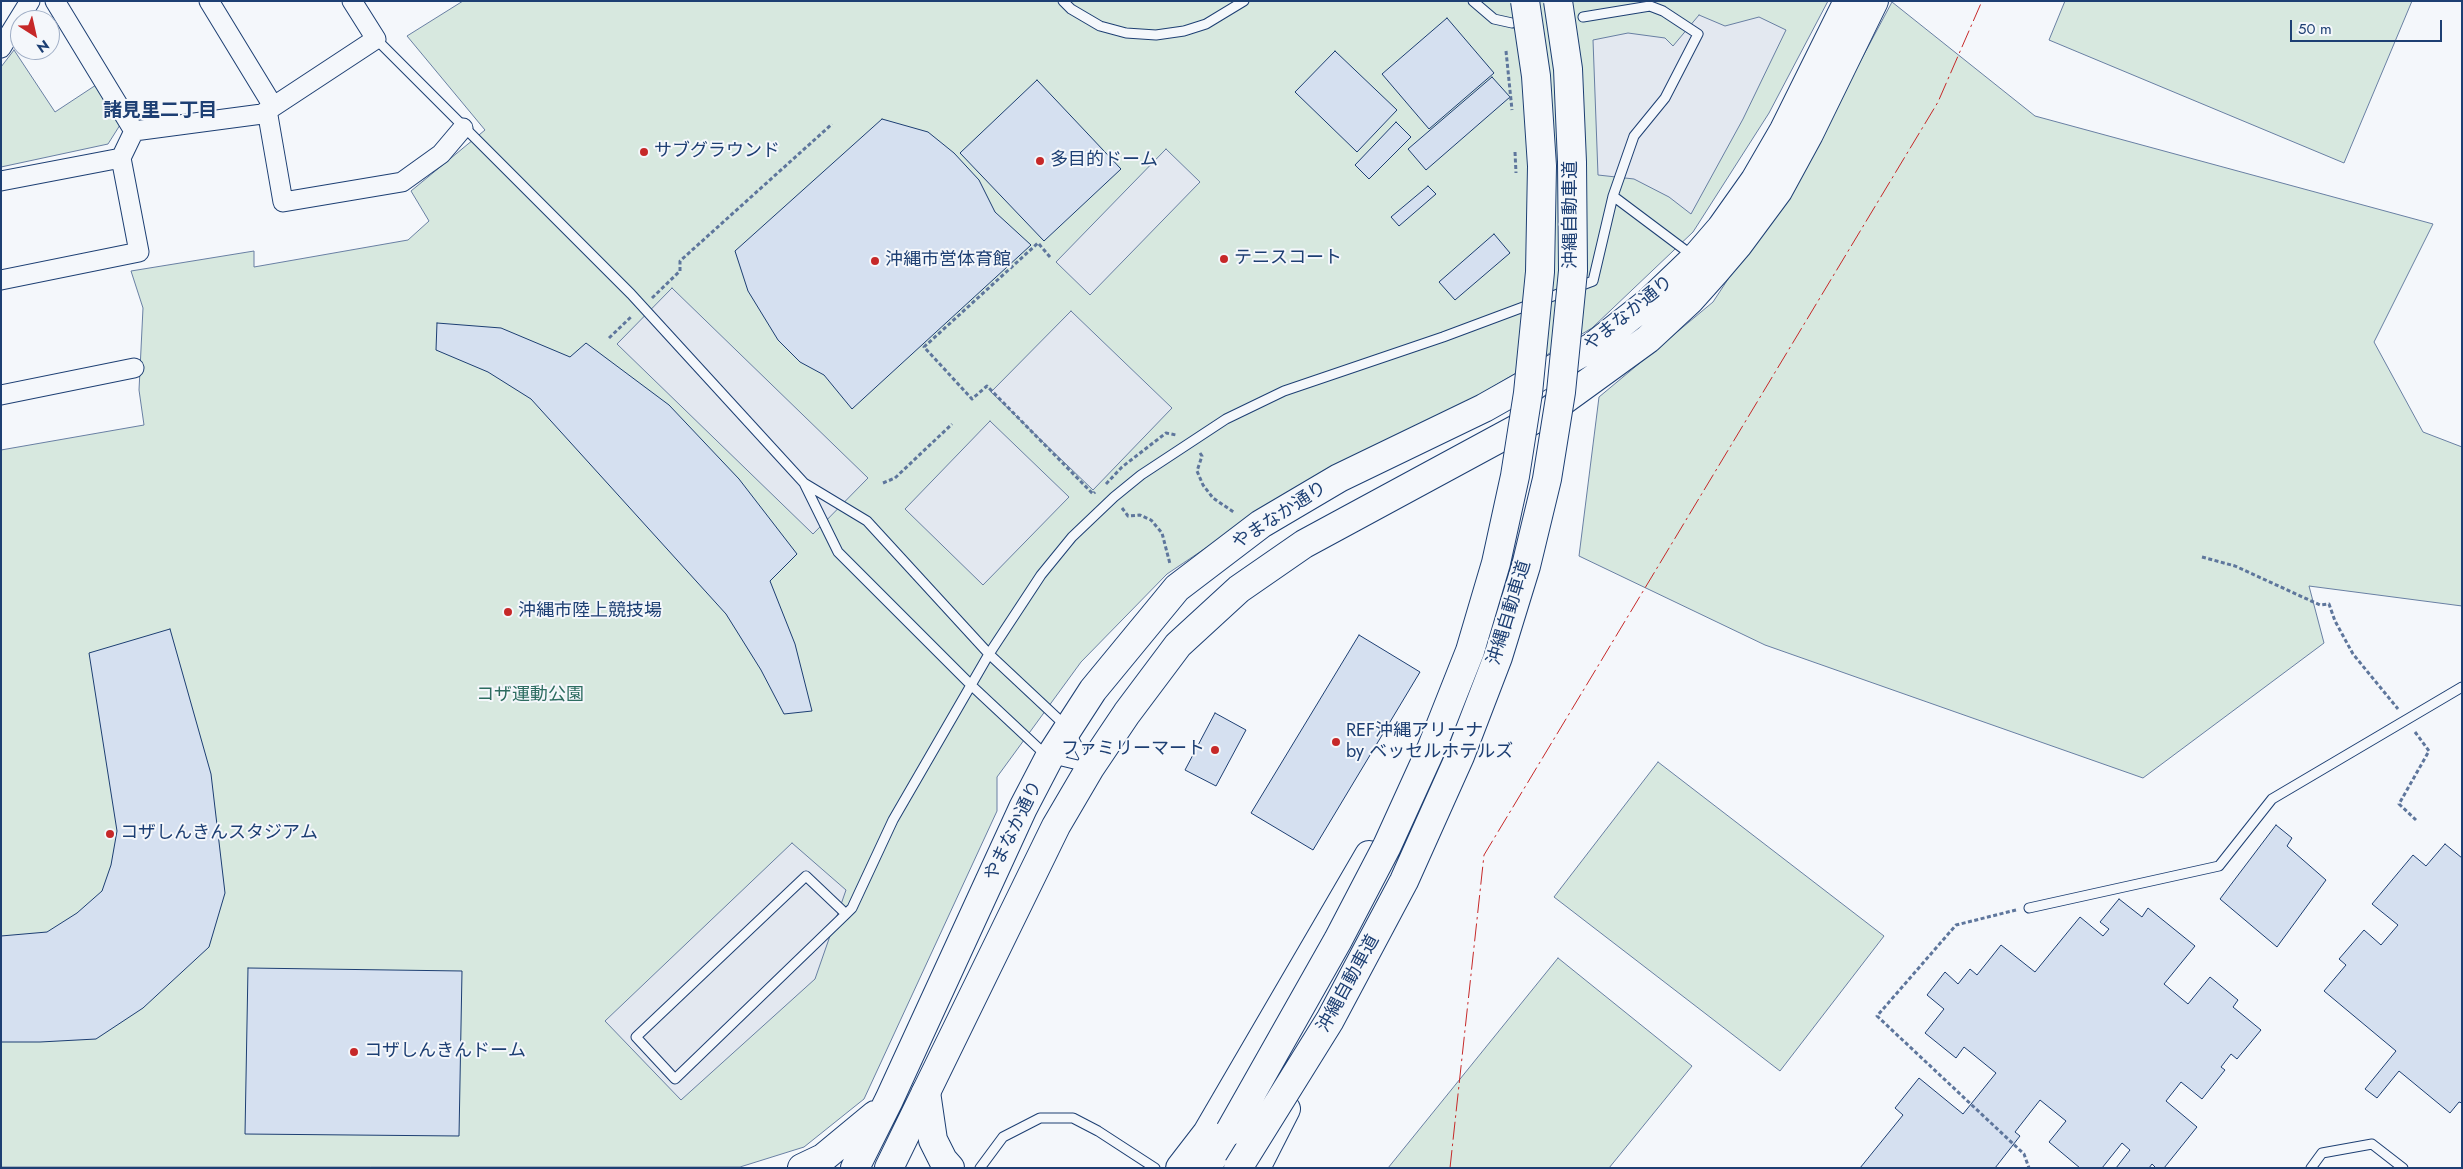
<!DOCTYPE html>
<html>
<head>
<meta charset="utf-8">
<style>
  body { margin:0 }
  #map { position:relative; width:2463px; height:1169px; overflow:hidden; background:#f4f7fb; font-family:Jost,sans-serif }
  canvas { display:block }
  .frame { position:absolute; inset:0; border:2px solid #1d3f73; pointer-events:none }
  .north { position:absolute; left:10px; top:10px; width:50px; height:50px; box-sizing:border-box; background:#f4f7fb; border:1px solid #9eadc5; border-radius:50%; rotate:145deg; font-size:14px; font-weight:700; line-height:20px; text-align:center; color:#1d3f73 }
  .north::after { content:''; display:block; margin:auto; width:18px; height:22px; background:#c62828; clip-path:polygon(50% 0,100% 100%,50% 72%,0 100%) }
  .scale { position:absolute; left:2290px; top:20px; width:152px; height:22px; box-sizing:border-box; border:2px solid #1d3f73; border-top:0; padding-left:6px; font-size:15px; line-height:18px; white-space:nowrap; color:#1d3f73; -webkit-text-stroke:4px #f4f7fb; paint-order:stroke }
</style>
</head>
<body>
<div id="map">
<canvas width="2463" height="1169"></canvas>
<div class="frame"></div>
<div class="north">N</div>
<div class="scale">50 m</div>
</div>
<script>
const g = document.querySelector('canvas').getContext('2d');
g.lineJoin = 'round';
function fillPath(path, color) {
  g.fillStyle = color;
  g.fill(path, 'evenodd');
}
function toPath(rows) {
  const path = new Path2D();
  for (const r of rows) {
    path.moveTo(r[0], r[1]);
    for (let i = 2; i < r.length; i += 2) path.lineTo(r[i], r[i + 1]);
  }
  return path;
}
function stroke(path, color, width, dash) {
  g.strokeStyle = color;
  g.lineWidth = width;
  g.lineCap = dash ? 'butt' : 'round';
  g.setLineDash(dash || []);
  g.stroke(path);
}
function write(font, color, halo, rows, align = 'center') {
  g.font = font + ' Jost,"Noto Sans JP",sans-serif';
  g.lineWidth = 4;
  g.setLineDash([]);
  g.textBaseline = 'middle';
  g.strokeStyle = halo;
  g.fillStyle = color;
  for (const [text, x, y, turn = 0] of rows) {
    g.save();
    g.translate(x, y);
    g.rotate((+turn || 0) * Math.PI / 180);
    g.textAlign = isNaN(turn) ? turn : align;
    if (halo) g.strokeText(text, 0, 0);
    g.fillText(text, 0, 0);
    g.restore();
  }
}
const green = toPath([
  [463,1,1828,1,1769,113,1693,232,1592,328,1479,395,1252,517,1167,574,1081,662,997,777,997,811,864,1099,804,1147,740,1167,1,1167,1,450,144,425,139,390,143,308,131,271,254,251,254,267,408,240,429,221,411,191,485,130,407,36,463,1],
  [2065,1,2412,1,2344,163,2049,40,2065,1],
  [1892,2,2035,116,2433,224,2374,342,2423,432,2462,447,2462,606,2309,586,2324,643,2143,778,1765,645,1579,556,1599,397,1713,302,1814,148,1892,2],
  [14,50,55,112,96,85,120,125,108,144,1,167,1,67,14,50],
  [1658,762,1884,936,1780,1071,1554,897,1658,762],
  [1558,958,1692,1066,1609,1168,1388,1168,1558,958]
]);
fillPath(green, '#d7e8df');
stroke(green, '#687fa3', 1);
const parking = toPath([
  [1699,15,1725,26,1759,17,1786,30,1743,119,1691,214,1669,197,1634,179,1598,175,1593,40,1628,33,1665,38,1673,46,1699,15],
  [1166,149,1200,182,1090,295,1056,262,1166,149],
  [672,288,868,478,813,534,617,344,672,288],
  [1071,311,1172,408,1093,490,991,392,1071,311],
  [990,421,1069,497,983,585,905,509,990,421],
  [792,843,846,890,815,979,681,1100,605,1021,792,843]
]);
fillPath(parking, '#e3e8f0');
stroke(parking, '#687fa3', 1);
const building = toPath([
  [1447,18,1494,73,1429,129,1382,74,1447,18],
  [1335,51,1397,110,1357,152,1295,92,1335,51],
  [1492,77,1510,97,1426,170,1408,149,1492,77],
  [1037,80,1121,169,1044,241,960,153,1037,80],
  [882,119,928,132,954,153,979,180,995,212,1031,245,852,409,824,375,800,362,778,340,748,291,735,251,882,119],
  [1396,122,1411,137,1369,179,1355,165,1396,122],
  [1428,186,1436,194,1399,226,1391,217,1428,186],
  [1494,234,1510,253,1455,300,1439,282,1494,234],
  [437,323,501,328,570,357,586,343,669,405,739,479,797,554,770,581,795,644,812,711,784,714,761,670,726,614,531,399,488,372,436,350,437,323],
  [170,629,211,774,225,893,209,947,143,1008,96,1039,40,1042,1,1042,1,936,47,932,77,913,102,891,111,865,117,831,89,653,170,629],
  [1359,635,1420,672,1313,850,1251,813,1359,635],
  [1215,713,1246,730,1216,786,1185,770,1215,713],
  [2276,825,2292,838,2287,846,2326,880,2277,947,2220,899,2276,825],
  [2445,844,2462,858,2462,1103,2459,1102,2450,1113,2399,1071,2377,1098,2365,1089,2396,1051,2324,991,2346,965,2339,959,2364,930,2381,945,2398,925,2372,904,2413,855,2426,866,2445,844],
  [2119,899,2142,917,2148,908,2195,946,2164,984,2188,1004,2210,977,2238,1000,2233,1007,2261,1030,2237,1059,2231,1054,2221,1067,2225,1070,2202,1099,2181,1082,2166,1101,2197,1127,2164,1168,2156,1168,2152,1164,2149,1168,2116,1168,2130,1150,2122,1143,2102,1168,2080,1168,2049,1142,2066,1121,2040,1100,2015,1132,2020,1136,1995,1168,1860,1168,1903,1115,1895,1108,1919,1078,1963,1114,1996,1073,1964,1047,1956,1058,1925,1033,1944,1009,1927,995,1945,972,1958,984,1970,969,1977,975,2001,945,2035,972,2080,917,2103,936,2109,929,2100,922,2119,899],
  [248,968,462,971,459,1136,245,1134,248,968]
]);
fillPath(building, '#d5e0f0');
stroke(building, '#1d3f73', 1);
const lane = toPath([
  [1063,1,1071,9,1100,26,1126,33,1156,35,1184,31,1206,24,1244,1],
  [1473,1,1494,19,1512,23],
  [376,39,631,294,804,483,838,552,972,686,1049,758,1086,767],
  [1613,196,1693,256],
  [804,483,867,521,989,654,1068,728,1088,765],
  [2029,908,2219,866,2272,799,2462,687],
  [846,914,806,876,636,1037,675,1079,846,914,852,908,893,820,989,654,1041,575,1072,537,1114,497,1141,475,1226,419,1284,391,1443,337,1593,281,1613,196,1634,136,1665,98,1698,34,1663,11,1650,6,1583,17],
  [980,1168,1003,1137,1040,1118,1073,1118,1098,1131,1155,1168],
  [2311,1168,2322,1153,2372,1144,2403,1168]
]);
const street = toPath([
  [55,1,134,131],
  [209,1,273,106],
  [1,48,30,1],
  [267,110,283,202,402,182,441,154,463,128],
  [134,131,262,114,376,39,352,1],
  [1,181,121,158],
  [1,280,139,252,121,158,134,131],
  [1,395,134,368]
]);
const primary = toPath([
  [802,1168,823,1158,875,1115],
  [855,1168,889,1100,1023,808,1049,758,1093,690,1177,588,1261,524,1339,478,1484,408,1592,347,1649,302,1696,257,1721,228,1755,180,1784,130,1848,1],
  [889,1168,1056,826,1090,768,1127,713,1178,645,1239,589,1304,544,1546,413,1648,339,1690,300,1715,272,1738,245,1778,191,1809,134,1874,1]
]);
const highway = toPath([
  [926,1092,933,1140,943,1160,950,1168],
  [1180,1168,1207,1133,1369,855],
  [1206,1168,1230,1131],
  [1256,1168,1286,1109]
]);
stroke(lane, '#1d3f73', 11);
stroke(street, '#1d3f73', 21);
stroke(primary, '#1d3f73', 30);
stroke(highway, '#1d3f73', 30);
stroke(toPath([
  [1506,51,1512,110],
  [1515,152,1516,173],
  [1050,257,1038,243,924,347,972,399,987,386,1093,494,1095,492],
  [652,298,680,271,680,261,832,124],
  [609,338,632,316],
  [1200,453,1202,456,1197,471,1203,485,1213,498,1235,513],
  [883,483,895,478,952,424],
  [1106,484,1122,467,1166,433,1176,435],
  [1122,508,1128,516,1140,515,1151,520,1162,533,1170,564],
  [2202,557,2235,566,2320,605,2329,604,2335,621,2353,654,2398,709],
  [2415,732,2429,751,2399,804,2416,820],
  [2016,910,1956,925,1877,1016,2024,1154,2029,1168]
]), '#5e769c', 3, [4, 2.5]);
stroke(lane, '#f4f7fb', 9);
stroke(street, '#f4f7fb', 19);
stroke(primary, '#f4f7fb', 28);
stroke(highway, '#f4f7fb', 28);
const highwayBridge = toPath([
  [1230,1131,1338,940,1387,846,1432,747,1470,651,1496,563,1515,476,1528,393,1540,272,1542,166,1536,76,1525,1],
  [1238,1168,1330,1020,1404,881,1460,756,1498,657,1526,566,1547,479,1561,392,1573,271,1572,162,1568,69,1558,1]
]);
stroke(highwayBridge, '#1d3f73', 30, []);
stroke(highwayBridge, '#f4f7fb', 28);
stroke(toPath([
  [1450,1168,1484,855,1938,102,1982,1]
]), '#c62828', 1, [18, 4, 2.5, 4]);
for (const [x, y, r, color] of [
  [644,152,5,"#c62828"],
  [1040,161,5,"#c62828"],
  [1224,259,5,"#c62828"],
  [875,261,5,"#c62828"],
  [508,612,5,"#c62828"],
  [1336,742,5,"#c62828"],
  [1215,750,5,"#c62828"],
  [110,834,5,"#c62828"],
  [354,1052,5,"#c62828"]
]) {
  const dot = new Path2D();
  dot.arc(x, y, r, 0, 2 * Math.PI);
  g.fillStyle = color;
  g.fill(dot);
  stroke(dot, '#f4f7fb', 2);
}
write('18px', '#1d3f73', '#f4f7fb', [
  ["サブグラウンド",654,152],
  ["多目的ドーム",1050,161],
  ["テニスコート",1234,259],
  ["沖縄市営体育館",885,261],
  ["沖縄市陸上競技場",518,612],
  ["REF沖縄アリーナ",1346,732],
  ["by ベッセルホテルズ",1346,753],
  ["ファミリーマート",1205,750,"right"],
  ["コザしんきんスタジアム",120,834],
  ["コザしんきんドーム",364,1052]
], 'left');
write('18px', '#1d3f73', '#f4f7fb', [
  ["沖縄自動車道",1572,215,-90],
  ["やまなか通り",1629,314,-39],
  ["やまなか通り",1280,516,-33],
  ["沖縄自動車道",1510,613,-73],
  ["やまなか通り",1014,831,-64],
  ["沖縄自動車道",1349,984,-61]
]);
write('18px', '#2c6c60', '#f4f7fb', [
  ["コザ運動公園",530,696]
]);
write('bold 19px', '#1d3f73', '#f4f7fb', [
  ["諸見里二丁目",160,111]
]);
</script>
</body>
</html>
